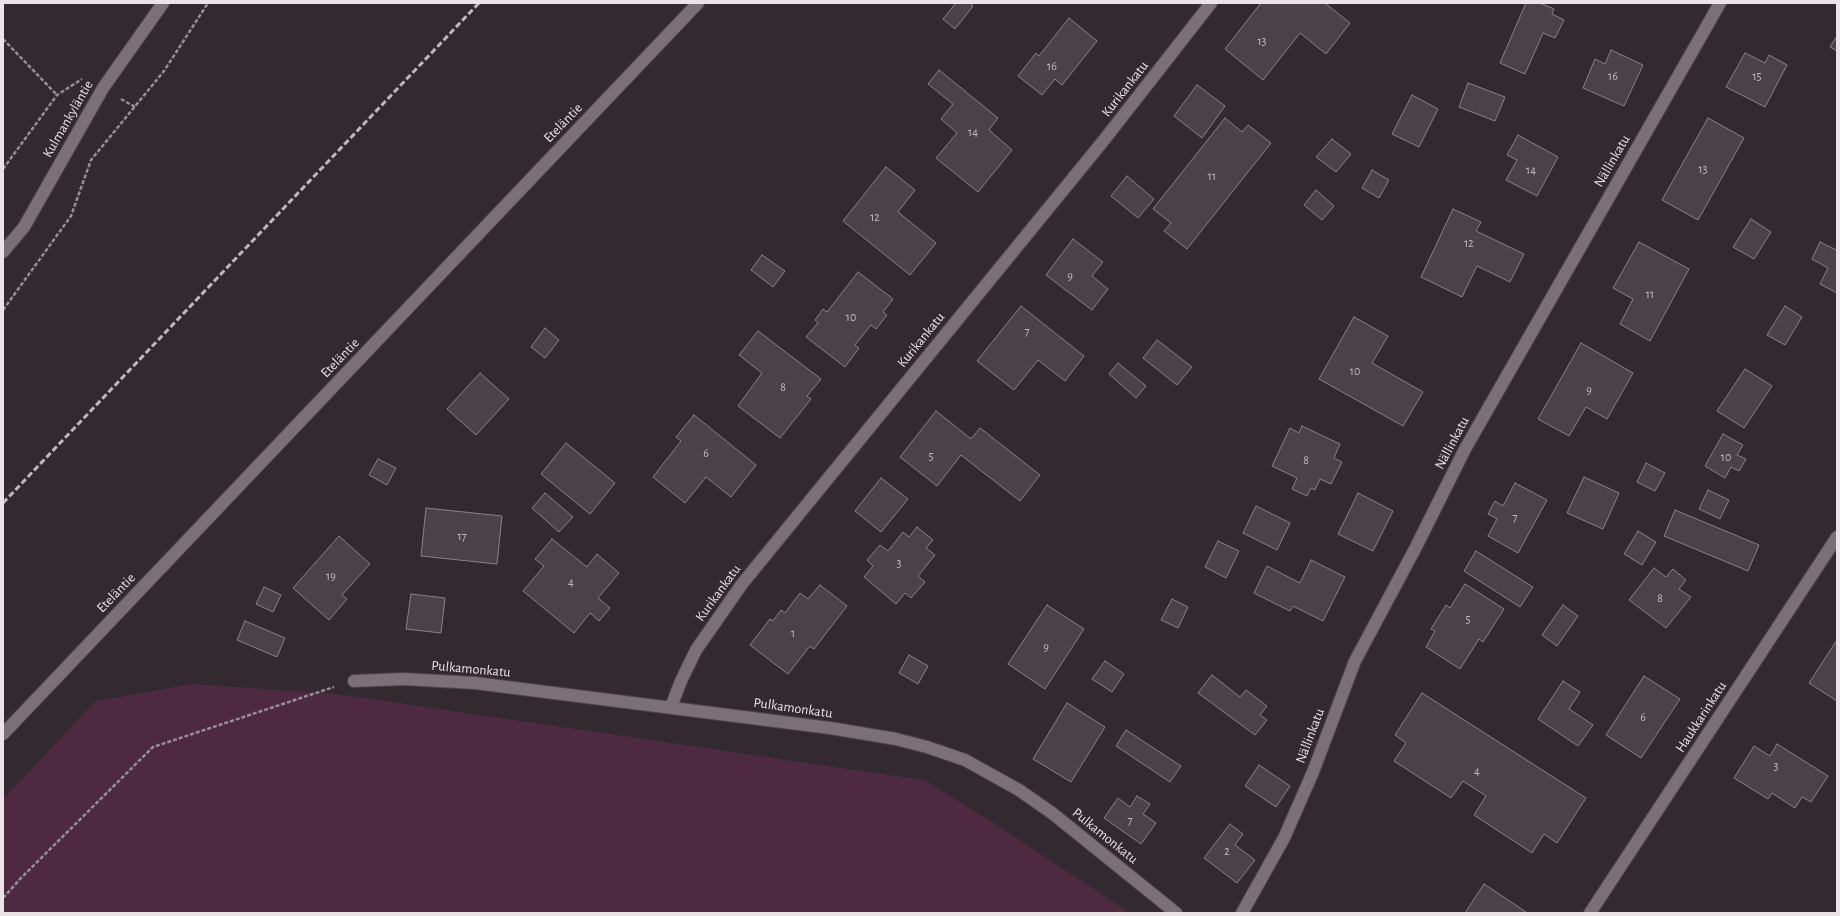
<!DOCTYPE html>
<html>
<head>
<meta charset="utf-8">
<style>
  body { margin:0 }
  #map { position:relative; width:1840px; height:916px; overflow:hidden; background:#332a2f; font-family:"Alegreya Sans",sans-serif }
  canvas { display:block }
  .frame { position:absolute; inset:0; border:4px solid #eae4e7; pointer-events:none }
</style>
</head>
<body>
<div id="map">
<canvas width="1840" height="916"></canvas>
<div class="frame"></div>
</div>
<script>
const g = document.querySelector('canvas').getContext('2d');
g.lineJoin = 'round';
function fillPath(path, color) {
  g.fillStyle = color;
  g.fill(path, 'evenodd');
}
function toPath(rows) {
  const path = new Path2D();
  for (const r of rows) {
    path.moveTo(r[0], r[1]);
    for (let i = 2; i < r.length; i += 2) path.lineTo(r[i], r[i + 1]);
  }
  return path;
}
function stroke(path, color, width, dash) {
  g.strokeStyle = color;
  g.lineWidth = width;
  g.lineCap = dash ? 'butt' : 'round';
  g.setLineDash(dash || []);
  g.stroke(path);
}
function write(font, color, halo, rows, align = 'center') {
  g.font = font + ' "Alegreya Sans",sans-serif';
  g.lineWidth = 3;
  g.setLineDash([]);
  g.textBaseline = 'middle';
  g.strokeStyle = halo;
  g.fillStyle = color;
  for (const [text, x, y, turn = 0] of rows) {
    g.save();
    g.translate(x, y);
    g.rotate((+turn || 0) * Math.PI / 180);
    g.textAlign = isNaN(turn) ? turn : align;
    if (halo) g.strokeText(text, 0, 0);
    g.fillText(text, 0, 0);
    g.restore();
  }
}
fillPath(toPath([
  [192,684,337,694,924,780,989,820,1130,913,3,913,3,799,96,701]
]), '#4e2a40');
const building = toPath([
  [956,3,969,3,973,6,955,29,943,19,956,3],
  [1261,3,1325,3,1350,23,1326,54,1300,33,1263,80,1225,49,1261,3],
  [1526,3,1540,3,1554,9,1552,14,1564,20,1555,38,1543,33,1525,74,1500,63,1526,3],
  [1069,18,1097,41,1062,85,1055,79,1042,95,1018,76,1036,53,1039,56,1069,18],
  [1837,36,1837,51,1830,47,1837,36],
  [1611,50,1643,65,1624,106,1583,88,1595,59,1605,64,1611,50],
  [1745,53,1765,63,1769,55,1787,65,1765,107,1726,87,1745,53],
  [939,70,998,118,989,130,1012,150,978,192,936,158,957,133,941,119,953,104,928,84,939,70],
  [1468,83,1505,97,1495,121,1459,107,1468,83],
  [1197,85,1225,106,1202,138,1174,116,1197,85],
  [1412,95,1438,109,1419,147,1392,134,1412,95],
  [1225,118,1242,132,1248,125,1271,143,1187,249,1164,231,1171,223,1153,209,1225,118],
  [1708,118,1744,138,1698,220,1662,200,1708,118],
  [1518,135,1558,157,1537,196,1506,180,1517,160,1507,155,1518,135],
  [1332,139,1351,154,1336,172,1316,157,1332,139],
  [886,167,915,190,898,212,936,243,910,275,843,221,886,167],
  [1372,170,1389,180,1379,198,1362,188,1372,170],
  [1127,176,1154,199,1138,218,1111,196,1127,176],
  [1316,190,1334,206,1322,220,1304,205,1316,190],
  [1453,209,1481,222,1476,231,1524,254,1510,282,1477,266,1462,297,1421,277,1453,209],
  [1751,219,1771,232,1754,259,1733,247,1751,219],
  [1073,239,1103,262,1092,276,1108,289,1092,310,1046,275,1073,239],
  [1639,242,1689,269,1650,341,1620,324,1633,299,1613,288,1639,242],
  [1820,242,1836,250,1837,248,1837,293,1820,284,1828,268,1812,259,1820,242],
  [762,255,785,271,773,287,751,270,762,255],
  [858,272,893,299,883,312,887,315,876,329,871,325,855,345,859,348,845,367,806,337,818,323,815,320,823,309,827,312,858,272],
  [1021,306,1084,356,1065,381,1038,360,1014,390,977,361,1021,306],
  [1785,306,1802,317,1785,345,1767,335,1785,306],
  [1354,317,1388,336,1372,363,1423,392,1403,426,1319,379,1354,317],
  [545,328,559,340,545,358,531,347,545,328],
  [758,331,821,379,807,396,811,399,780,438,738,406,762,373,739,355,758,331],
  [1157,340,1192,367,1177,385,1143,358,1157,340],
  [1581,343,1633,373,1607,419,1586,407,1569,436,1538,419,1581,343],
  [1118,363,1146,386,1136,398,1109,374,1118,363],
  [1745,369,1772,386,1744,428,1717,411,1745,369],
  [480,373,509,399,476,435,447,409,480,373],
  [936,411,971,439,980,428,1040,475,1020,501,961,455,937,486,900,457,936,411],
  [694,415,756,465,731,497,706,477,685,503,653,477,681,441,676,437,694,415],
  [1302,426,1340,444,1334,458,1342,462,1331,484,1320,479,1315,490,1311,488,1307,496,1292,489,1297,478,1272,466,1290,428,1299,433,1302,426],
  [1723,434,1743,445,1737,455,1746,459,1739,471,1731,467,1725,478,1705,466,1723,434],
  [566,443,615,483,590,514,541,474,566,443],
  [378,459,396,468,387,485,369,475,378,459],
  [1646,463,1665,473,1655,491,1637,482,1646,463],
  [1584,477,1619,493,1603,529,1567,513,1584,477],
  [881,478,908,499,881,532,855,511,881,478],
  [1515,483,1547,500,1518,553,1488,536,1497,519,1488,514,1495,501,1503,506,1515,483],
  [1708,490,1729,500,1720,519,1699,509,1708,490],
  [545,493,573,517,559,532,532,508,545,493],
  [1358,493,1393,511,1373,551,1338,534,1358,493],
  [1256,506,1290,523,1277,550,1243,533,1256,506],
  [426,508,502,516,497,564,421,556,426,508],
  [1675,510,1759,545,1748,571,1664,536,1675,510],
  [917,527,933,540,926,548,935,555,918,576,925,582,911,598,905,593,896,604,864,577,873,566,867,560,880,545,888,551,903,532,909,537,917,527],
  [1638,531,1656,542,1642,565,1624,554,1638,531],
  [339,536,370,564,342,595,347,599,329,620,293,588,339,536],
  [552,539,587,567,597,554,619,573,598,598,610,608,599,621,590,613,574,633,523,591,544,566,535,559,552,539],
  [1218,541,1239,551,1226,578,1205,567,1218,541],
  [1476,551,1533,587,1520,607,1464,571,1476,551],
  [1311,560,1345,577,1323,621,1293,606,1290,611,1254,593,1267,566,1300,583,1311,560],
  [1654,568,1666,577,1673,569,1686,580,1679,589,1691,597,1666,628,1629,600,1654,568],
  [1465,584,1504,609,1483,642,1479,639,1460,669,1426,647,1435,631,1431,629,1446,605,1450,608,1465,584],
  [820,585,847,606,814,649,810,646,788,674,750,645,770,619,773,621,781,610,785,613,800,593,808,599,820,585],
  [264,587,281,595,273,612,256,604,264,587],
  [411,594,445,598,441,633,406,629,411,594],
  [1172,599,1188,607,1178,628,1161,620,1172,599],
  [1047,605,1084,629,1045,689,1008,664,1047,605],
  [1563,605,1578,616,1557,646,1542,635,1563,605],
  [245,621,285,638,277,657,237,640,245,621],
  [1837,640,1837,701,1809,683,1837,640],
  [909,655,928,666,918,684,899,673,909,655],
  [1105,661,1124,674,1112,692,1092,679,1105,661],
  [1212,675,1240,697,1246,690,1267,706,1260,715,1267,720,1255,735,1198,693,1212,675],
  [1644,676,1680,699,1641,758,1606,735,1644,676],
  [1563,681,1580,692,1569,709,1593,725,1578,746,1538,719,1563,681],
  [1422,693,1586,798,1557,843,1544,834,1532,853,1474,815,1486,796,1463,781,1451,798,1394,761,1406,743,1395,735,1422,693],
  [1067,703,1105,727,1071,782,1033,759,1067,703],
  [1126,730,1181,766,1170,782,1116,746,1126,730],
  [1777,744,1828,776,1811,802,1802,797,1795,808,1772,793,1768,799,1734,778,1754,746,1770,756,1777,744],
  [1259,765,1290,786,1276,807,1245,786,1259,765],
  [1137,796,1150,804,1143,814,1156,823,1141,844,1104,818,1118,798,1130,807,1137,796],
  [1230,824,1243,834,1235,845,1255,860,1237,883,1204,858,1230,824],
  [1484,884,1526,912,1525,913,1465,913,1484,884]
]);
fillPath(building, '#4b4247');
stroke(building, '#8c8187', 1);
const minor = toPath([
  [354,681,404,679,475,683,830,728,896,739,927,747,965,760,1019,790,1052,813,1176,913],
  [671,707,681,681,696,650,742,584,1104,140,1211,3],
  [1242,913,1284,838,1313,772,1355,661,1416,547,1465,449,1720,3],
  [1590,913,1837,537]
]);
const tertiary = toPath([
  [3,252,24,227,103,88,163,3]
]);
const secondary = toPath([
  [3,734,698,3]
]);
stroke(minor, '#4d4549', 14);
stroke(tertiary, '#4d4549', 14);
stroke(secondary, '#4d4549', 14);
stroke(toPath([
  [3,39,57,95],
  [121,99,135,107],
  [3,169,57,95,82,79],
  [3,310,71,216,91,160,164,71,208,3],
  [3,898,21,878,153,747,334,687]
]), '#968f93', 2.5, [4, 2]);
stroke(minor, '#7a7075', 12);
stroke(tertiary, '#7a7075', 12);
stroke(secondary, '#7a7075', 12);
stroke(toPath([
  [3,503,479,3]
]), '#beb7bb', 3, [6, 3]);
write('12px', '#c2bcbf', null, [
  ["13",1262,41],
  ["16",1052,66],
  ["16",1613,76],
  ["15",1757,76],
  ["14",973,132],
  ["13",1703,169],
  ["14",1531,170],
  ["11",1212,176],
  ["12",875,217],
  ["12",1469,243],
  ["9",1070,276],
  ["11",1650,294],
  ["10",851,317],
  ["7",1027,331],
  ["10",1355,371],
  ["8",783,387],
  ["9",1589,390],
  ["6",706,453],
  ["5",931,456],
  ["10",1726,457],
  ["8",1306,460],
  ["7",1515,517],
  ["17",462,536],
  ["3",899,563],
  ["19",331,576],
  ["4",571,582],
  ["8",1660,598],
  ["5",1468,619],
  ["1",793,633],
  ["9",1046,647],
  ["6",1643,717],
  ["3",1776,766],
  ["4",1477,771],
  ["7",1130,820],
  ["2",1227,851]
]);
write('14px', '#eae4e7', '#332a2f', [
  ["Kurikankatu",1125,89,-52],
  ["Kulmankyläntie",68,119,-60],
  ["Eteläntie",563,123,-46],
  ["Nällinkatu",1612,161,-60],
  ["Kurikankatu",921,340,-51],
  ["Eteläntie",340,358,-46],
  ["Nällinkatu",1452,443,-62],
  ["Eteläntie",116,593,-46],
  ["Kurikankatu",718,593,-54],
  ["Pulkamonkatu",471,669,5],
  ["Pulkamonkatu",793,708,8],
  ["Haukkarinkatu",1701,717,-57],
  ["Nällinkatu",1310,736,-69],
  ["Pulkamonkatu",1105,836,39]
]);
</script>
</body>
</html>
